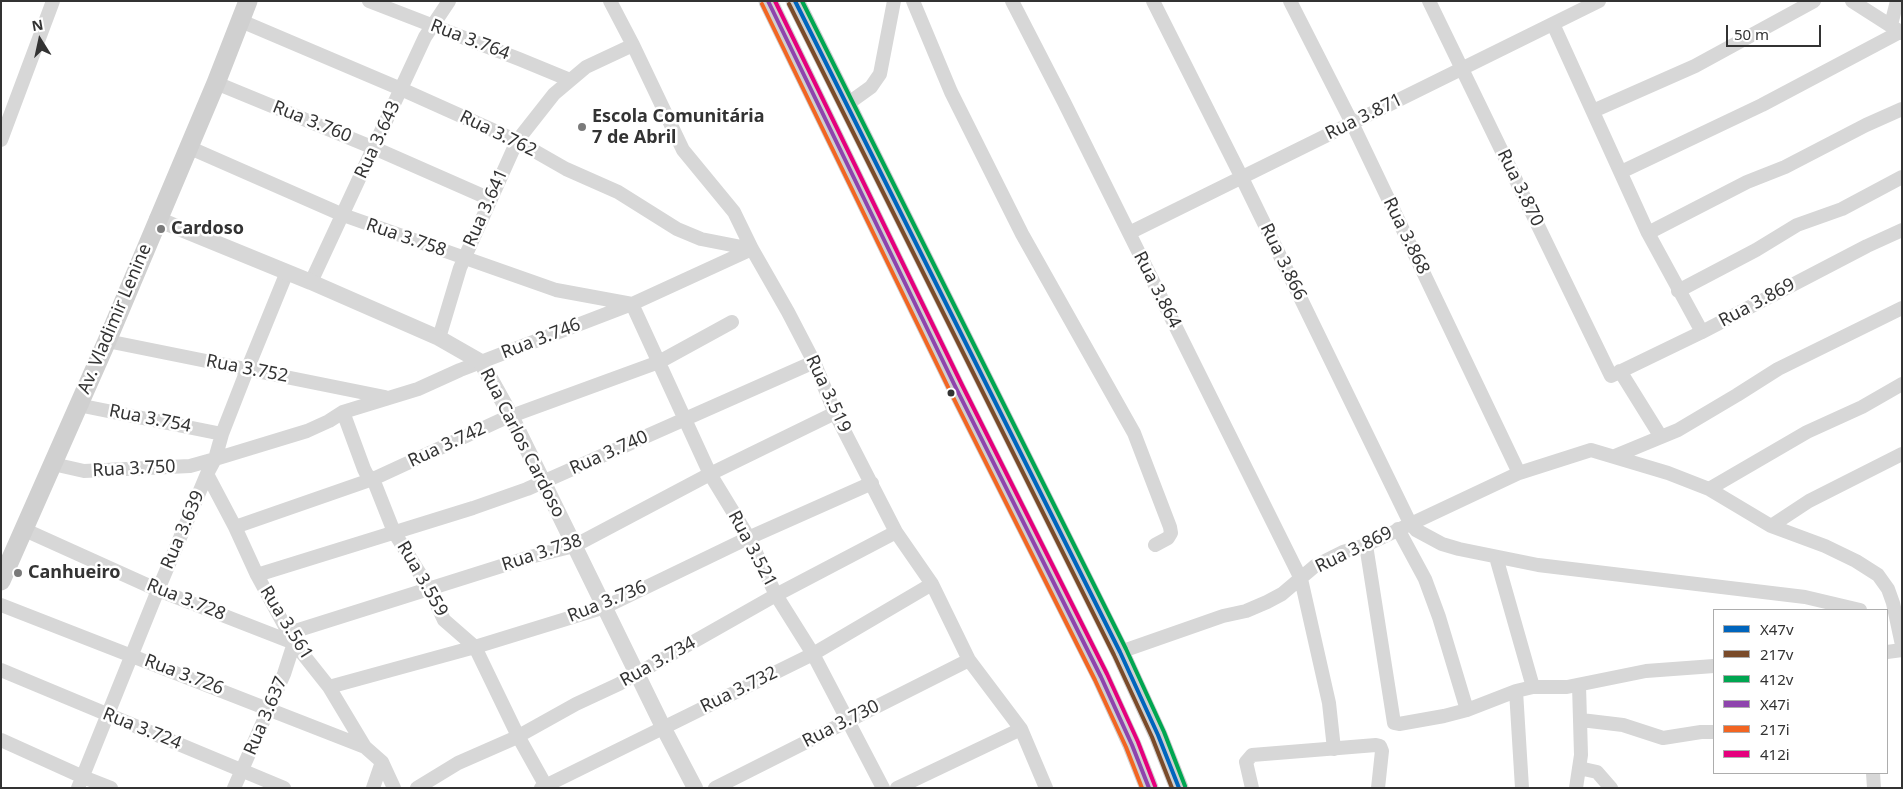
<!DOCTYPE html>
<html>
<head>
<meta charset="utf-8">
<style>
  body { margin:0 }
  #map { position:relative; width:1903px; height:789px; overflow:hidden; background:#fff; font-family:"Noto Sans",sans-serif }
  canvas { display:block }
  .frame { position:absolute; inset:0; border:2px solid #333; pointer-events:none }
  .legend { position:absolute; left:1713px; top:609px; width:175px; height:165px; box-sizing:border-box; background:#fff; border:1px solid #adadad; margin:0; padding:6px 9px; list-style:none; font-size:15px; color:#333 }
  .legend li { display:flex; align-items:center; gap:10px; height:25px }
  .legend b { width:25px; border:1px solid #adadad }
  .north { position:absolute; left:15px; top:15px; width:50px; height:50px; -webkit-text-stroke:4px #fff; paint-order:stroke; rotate:350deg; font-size:14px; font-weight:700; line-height:20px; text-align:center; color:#333 }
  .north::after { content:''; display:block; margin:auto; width:18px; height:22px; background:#333; clip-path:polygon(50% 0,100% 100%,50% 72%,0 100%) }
  .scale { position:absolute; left:1726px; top:25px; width:95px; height:22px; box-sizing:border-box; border:2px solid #333; border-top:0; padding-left:6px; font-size:15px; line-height:18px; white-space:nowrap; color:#333; -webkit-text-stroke:4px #fff; paint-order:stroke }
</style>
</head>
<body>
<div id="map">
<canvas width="1903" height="789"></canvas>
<div class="frame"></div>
<ul class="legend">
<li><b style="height:6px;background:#0065bd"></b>X47v</li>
<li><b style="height:6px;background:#7a4b2a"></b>217v</li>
<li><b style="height:6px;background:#00a651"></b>412v</li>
<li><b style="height:6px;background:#8e44ad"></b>X47i</li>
<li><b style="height:6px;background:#f26522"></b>217i</li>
<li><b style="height:6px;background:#e5007d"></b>412i</li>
</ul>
<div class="north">N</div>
<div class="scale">50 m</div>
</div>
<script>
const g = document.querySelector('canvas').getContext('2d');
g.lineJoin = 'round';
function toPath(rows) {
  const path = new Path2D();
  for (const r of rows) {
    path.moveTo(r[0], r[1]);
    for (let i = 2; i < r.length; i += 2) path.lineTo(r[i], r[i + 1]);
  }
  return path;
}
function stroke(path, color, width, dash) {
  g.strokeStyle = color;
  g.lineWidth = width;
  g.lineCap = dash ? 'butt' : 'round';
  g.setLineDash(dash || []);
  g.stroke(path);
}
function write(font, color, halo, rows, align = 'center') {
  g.font = font + ' "Noto Sans",sans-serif';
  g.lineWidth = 5;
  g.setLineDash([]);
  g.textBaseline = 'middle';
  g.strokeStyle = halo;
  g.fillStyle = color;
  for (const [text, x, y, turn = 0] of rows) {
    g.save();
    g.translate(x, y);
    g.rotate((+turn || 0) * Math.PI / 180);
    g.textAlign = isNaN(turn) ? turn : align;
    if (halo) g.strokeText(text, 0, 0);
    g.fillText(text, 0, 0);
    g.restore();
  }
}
stroke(toPath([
  [369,1,519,59,570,80],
  [610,1,633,45,683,150,734,212,752,249,788,312,814,362,835,413,896,532,932,584,969,660,1021,729,1046,788],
  [913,1,951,92,1022,234,1134,433,1170,527,1171,533,1168,538,1155,545],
  [1012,1,1064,102,1301,579,1329,703,1334,749],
  [1153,1,1242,178,1410,523,1416,530,1442,544,1459,549,1538,565,1805,597,1860,610],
  [1290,1,1352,123,1519,473],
  [1429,1,1611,376,1702,332,1867,246,1902,230],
  [1852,1,1902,33],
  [241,21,401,89,517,141,566,169,618,192,677,229,701,239,752,249],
  [1553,24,1648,233,1702,332],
  [1891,25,1897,1],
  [216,83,374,148,490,199],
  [846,105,871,87,880,74,894,1],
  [1593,111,1695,66,1814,1],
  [1,140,53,1],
  [188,147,343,215,556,290,632,304,710,474,749,538,776,595,813,654,883,788],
  [1621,172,1762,105,1900,32],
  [1129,233,1599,1],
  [1648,233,1747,182,1785,167,1866,125,1902,109],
  [311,282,425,37,449,1],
  [1678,291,1756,250,1797,225,1842,209,1902,177],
  [439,338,460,268,517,141,554,94,586,67,633,45],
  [107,341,385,397],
  [1620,371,1661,437],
  [78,405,222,434],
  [343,412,364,469,367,475,373,479,394,532,430,590,444,620,475,647,518,736,547,788],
  [1615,456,1678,430,1737,395,1778,369,1902,308],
  [53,464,84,471,190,466,215,459,307,431,329,421,343,412,418,389,460,370,632,304,752,249],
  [207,474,235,527,257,575,294,643,329,687,365,747,382,762,394,788],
  [1709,489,1807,432,1862,407,1902,384],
  [1771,526,1809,501,1902,454],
  [235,527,373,479,503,419,659,362,732,322],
  [1398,529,1425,579,1439,617,1467,710],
  [25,530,158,590,294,643,284,674,234,788],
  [1366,545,1394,723,1399,724,1444,716,1467,710,1516,691,1533,687,1567,687,1646,671,1714,666],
  [1496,557,1533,687],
  [257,575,473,508,527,489,814,362],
  [1,605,365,747],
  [289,633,530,557,574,546,710,474,835,413],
  [1120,652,1223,616,1246,611,1267,602,1282,594,1315,566,1343,552,1366,545,1519,473,1591,450,1668,473,1709,489,1771,526,1825,546,1856,561,1878,575,1888,589,1893,603,1902,645],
  [1887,652,1902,650],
  [1,670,284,788],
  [329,687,475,647,605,607,746,539,872,483],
  [1516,691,1522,788],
  [1581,720,1623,725,1663,738,1701,732,1714,732],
  [1,740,83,777,111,788],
  [1579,768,1597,772,1611,788],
  [1873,773,1874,788],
  [78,788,158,590,207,474,215,459,222,434,247,370,287,272],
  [373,788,382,762],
  [417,788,458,763,515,738,576,704,619,684,776,595,896,532],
  [541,788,813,654,932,584],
  [715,788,969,660],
  [897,788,1021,729],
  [1252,788,1246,762,1252,755,1376,745,1380,746,1382,751,1378,788],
  [1576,788,1581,755,1579,685]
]), '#d7d7d7', 14);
stroke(toPath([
  [157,219,311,282,439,338,481,362,511,416,663,727,695,788]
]), '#d7d7d7', 16);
stroke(toPath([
  [768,1,956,388,1101,677,1132,745,1149,788],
  [795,1,1120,652,1158,735,1179,788],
  [1,581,107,341,216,83,248,1]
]), '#d0d0d0', 19);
stroke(toPath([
  [795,1,1120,652,1158,735,1179,788]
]), '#0065bd', 4);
stroke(toPath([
  [789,4,1114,655,1152,737,1172,788]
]), '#7a4b2a', 4);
stroke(toPath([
  [802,1,1126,649,1164,732,1185,786]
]), '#00a651', 4);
stroke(toPath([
  [768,1,956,388,1101,677,1132,745,1149,788]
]), '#8e44ad', 4);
stroke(toPath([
  [762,4,950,391,1095,680,1126,747,1142,788]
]), '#f26522', 4);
stroke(toPath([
  [775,1,962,385,1107,674,1138,742,1155,786]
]), '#e5007d', 4);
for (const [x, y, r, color] of [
  [582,127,5,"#7a7a7a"],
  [161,229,5,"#7a7a7a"],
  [951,393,4.5,"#333"],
  [18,573,5,"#7a7a7a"]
]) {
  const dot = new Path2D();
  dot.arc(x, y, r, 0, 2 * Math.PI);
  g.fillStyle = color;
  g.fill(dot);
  stroke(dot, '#fff', 2);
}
write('18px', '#333', '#fff', [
  ["Rua 3.764",470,40,21],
  ["Rua 3.871",1364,117,-26],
  ["Rua 3.760",312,122,22],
  ["Rua 3.762",498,134,26],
  ["Rua 3.643",378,140,-65],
  ["Rua 3.870",1520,188,64],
  ["Rua 3.641",486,208,-66],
  ["Rua 3.868",1406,236,64],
  ["Rua 3.758",406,238,19],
  ["Rua 3.866",1283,262,64],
  ["Rua 3.864",1157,290,63],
  ["Rua 3.869",1757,303,-28],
  ["Av. Vladimir Lenine",115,319,-67],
  ["Rua 3.746",541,339,-21],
  ["Rua 3.752",247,369,11],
  ["Rua 3.519",828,394,65],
  ["Rua 3.754",150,419,11],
  ["Rua Carlos Cardoso",522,443,63],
  ["Rua 3.742",447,445,-25],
  ["Rua 3.740",609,453,-24],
  ["Rua 3.750",134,469,-3],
  ["Rua 3.639",183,530,-67],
  ["Rua 3.521",752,549,62],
  ["Rua 3.869",1354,550,-26],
  ["Rua 3.738",542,553,-18],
  ["Rua 3.559",422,579,60],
  ["Rua 3.728",186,600,22],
  ["Rua 3.736",607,602,-22],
  ["Rua 3.561",286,623,58],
  ["Rua 3.734",658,662,-29],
  ["Rua 3.726",184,675,21],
  ["Rua 3.732",739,690,-26],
  ["Rua 3.637",266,716,-67],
  ["Rua 3.730",841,724,-27],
  ["Rua 3.724",142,729,22]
]);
write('bold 18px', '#333', '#fff', [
  ["Escola Comunitária",592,117],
  ["7 de Abril",592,138],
  ["Cardoso",171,229],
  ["Canhueiro",28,573]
], 'left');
</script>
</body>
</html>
